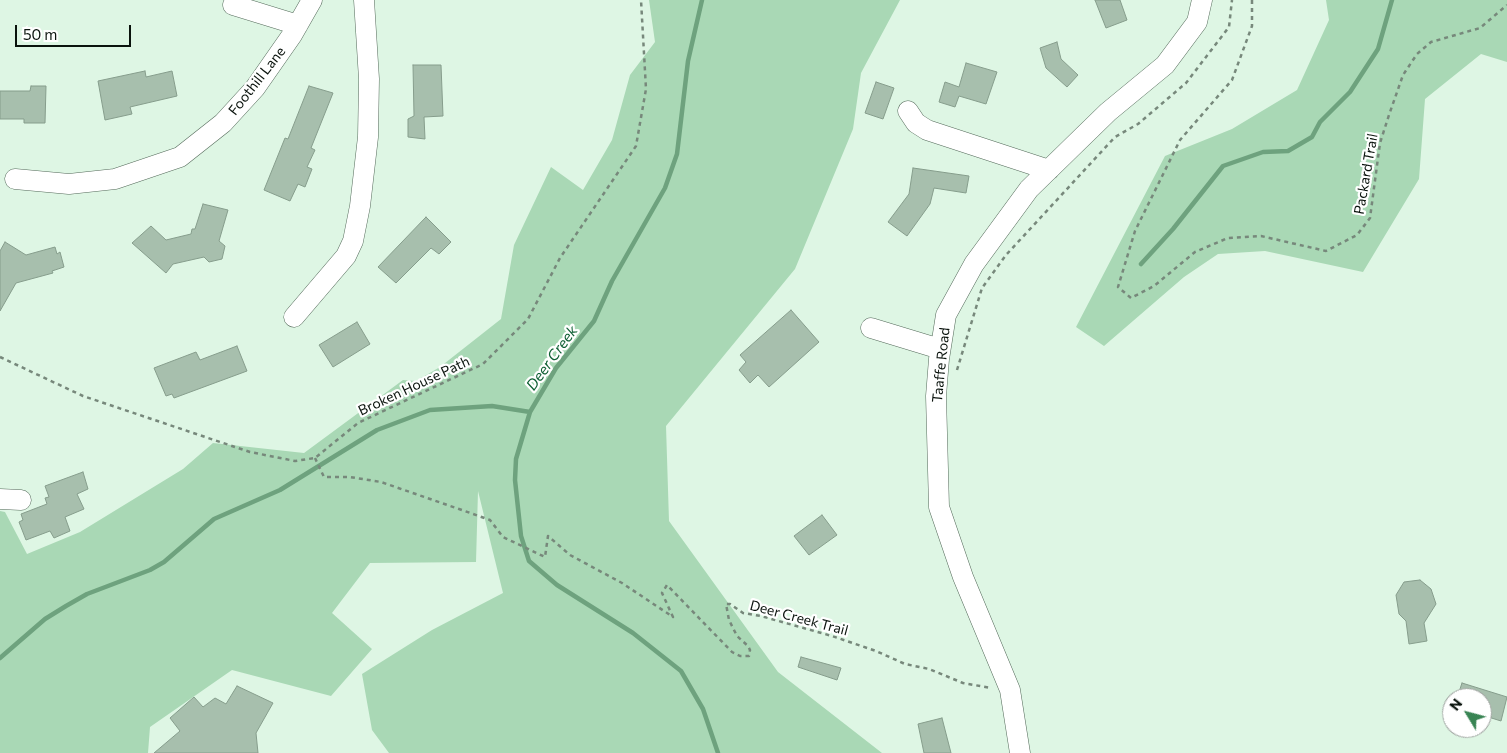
<!DOCTYPE html>
<html>
<head>
<meta charset="utf-8">
<style>
  body { margin:0 }
  #map { position:relative; width:1507px; height:753px; overflow:hidden; background:#def6e4; font-family:Commissioner,sans-serif }
  canvas { display:block }
  .north { position:absolute; left:1442px; top:688px; width:50px; height:50px; box-sizing:border-box; background:#fff; border:1px solid #9da19e; border-radius:50%; rotate:307deg; font-size:14px; font-weight:700; line-height:20px; text-align:center; color:#0a130d }
  .north::after { content:''; display:block; margin:auto; width:18px; height:22px; background:#388453; clip-path:polygon(50% 0,100% 100%,50% 72%,0 100%) }
  .scale { position:absolute; left:15px; top:25px; width:116px; height:22px; box-sizing:border-box; border:2px solid #0a130d; border-top:0; padding-left:6px; font-size:15px; line-height:18px; white-space:nowrap; color:#0a130d; -webkit-text-stroke:4px #fff; paint-order:stroke }
</style>
</head>
<body>
<div id="map">
<canvas width="1507" height="753"></canvas>
<div class="north">N</div>
<div class="scale">50 m</div>
</div>
<script>
const g = document.querySelector('canvas').getContext('2d');
g.lineJoin = 'round';
function fillPath(path, color) {
  g.fillStyle = color;
  g.fill(path, 'evenodd');
}
function toPath(rows) {
  const path = new Path2D();
  for (const r of rows) {
    path.moveTo(r[0], r[1]);
    for (let i = 2; i < r.length; i += 2) path.lineTo(r[i], r[i + 1]);
  }
  return path;
}
function stroke(path, color, width, dash) {
  g.strokeStyle = color;
  g.lineWidth = width;
  g.lineCap = dash ? 'butt' : 'round';
  g.setLineDash(dash || []);
  g.stroke(path);
}
function write(font, color, halo, rows, align = 'center') {
  g.font = font + ' Commissioner,sans-serif';
  g.lineWidth = 4.5;
  g.setLineDash([]);
  g.textBaseline = 'middle';
  g.strokeStyle = halo;
  g.fillStyle = color;
  for (const [text, x, y, turn = 0] of rows) {
    g.save();
    g.translate(x, y);
    g.rotate((+turn || 0) * Math.PI / 180);
    g.textAlign = isNaN(turn) ? turn : align;
    if (halo) g.strokeText(text, 0, 0);
    g.fillText(text, 0, 0);
    g.restore();
  }
}
fillPath(toPath([
  [649,0,900,0,861,73,853,129,795,269,666,426,669,521,778,672,882,753,389,753,372,730,362,674,432,630,503,593,478,491,476,562,370,563,332,613,372,649,331,696,232,670,150,727,148,753,0,753,0,511,5,512,27,554,80,532,183,469,213,443,304,453,403,380,416,381,440,367,501,319,514,245,551,167,583,190,612,140,630,75,655,42],
  [1326,0,1507,0,1507,62,1481,54,1425,99,1419,179,1363,272,1265,251,1218,254,1184,277,1104,346,1076,327,1165,156,1232,129,1297,90,1329,20]
]), '#a9d8b5');
stroke(toPath([
  [702,0,688,61,677,154,665,188,612,281,594,321,556,368,530,412,516,459,515,480,521,536,529,561,557,585,633,633,681,671,703,709,718,753],
  [1141,264,1173,229,1223,166,1263,152,1288,151,1312,137,1320,122,1350,92,1378,49,1392,0],
  [0,658,45,619,66,606,87,594,150,570,164,562,214,519,280,490,377,430,430,410,492,406,530,412]
]), '#6ea27e', 4.5);
const building = toPath([
  [1095,0,1120,0,1127,20,1106,28,1095,0],
  [1057,42,1061,59,1078,75,1067,87,1046,68,1040,48,1057,42],
  [966,63,997,72,986,104,959,96,955,107,939,102,945,82,959,87,966,63],
  [413,65,441,65,443,116,424,117,425,139,408,137,408,119,414,116,413,65],
  [145,71,146,77,172,71,177,96,130,107,132,114,105,120,98,81,145,71],
  [876,82,894,88,883,119,865,113,876,82],
  [31,86,46,86,45,123,24,123,24,119,0,119,0,91,30,91,31,86],
  [309,86,333,93,311,148,315,150,307,167,312,169,305,187,298,184,290,201,264,190,285,138,288,139,309,86],
  [913,168,969,176,966,193,934,188,930,204,907,236,888,222,909,194,913,168],
  [203,204,228,210,219,241,225,246,222,259,209,262,204,257,173,264,166,273,132,243,151,226,166,240,191,234,192,229,195,229,203,204],
  [426,217,451,242,439,254,431,248,396,283,378,267,426,217],
  [5,242,26,255,55,247,57,254,60,252,64,267,52,271,53,273,16,283,0,311,0,251,5,242],
  [791,310,819,342,769,387,758,375,750,383,739,370,746,362,740,355,791,310],
  [357,322,370,344,333,367,319,345,357,322],
  [237,346,247,371,174,398,172,394,166,396,154,368,196,352,200,360,237,346],
  [83,472,88,489,77,494,84,509,65,517,70,531,54,538,50,531,26,540,19,522,23,520,21,514,47,504,45,498,49,497,45,486,83,472],
  [822,515,837,535,809,555,794,536,822,515],
  [1420,580,1431,589,1436,604,1424,623,1427,641,1409,644,1406,621,1399,614,1396,595,1404,582,1420,580],
  [801,657,841,668,837,680,798,667,801,657],
  [1462,683,1507,697,1501,721,1482,715,1482,698,1457,698,1462,683],
  [237,686,273,703,256,733,258,753,154,753,180,731,170,718,194,697,203,707,215,698,226,704,237,686],
  [942,718,951,753,924,753,918,724,942,718]
]);
fillPath(building, '#a7bfad');
stroke(building, '#869d8c', 1);
const minor = toPath([
  [233,5,298,25],
  [908,111,916,123,927,130,1049,170],
  [15,179,69,184,115,179,180,157,223,123,255,88,292,35,312,0],
  [294,317,346,256,353,241,360,206,368,137,369,79,364,0],
  [871,328,940,349],
  [0,499,21,500],
  [1020,753,1010,690,963,577,939,507,936,396,939,359,946,315,974,264,1029,189,1108,112,1165,65,1197,22,1202,0]
]);
stroke(minor, '#546a5a', 21);
stroke(toPath([
  [1252,0,1252,26,1232,80,1180,140,1135,231,1118,287,1131,298,1154,286,1195,252,1228,238,1261,236,1326,251,1357,235,1370,218,1380,143,1389,115,1403,75,1417,54,1431,42,1480,28,1507,5],
  [0,357,83,396,250,452,295,461,315,458,358,423,483,364,528,319,560,258,636,146,646,89,641,0],
  [957,370,982,288,1006,255,1115,137,1138,124,1186,83,1229,27,1232,0],
  [315,458,324,477,350,477,381,482,459,509,490,520,503,537,545,557,548,536,570,555,622,583,673,617,662,593,667,585,732,652,740,656,749,656,750,650,748,646,737,636,729,620,726,604,730,604,743,613,761,616,832,636,876,651,905,664,929,669,963,683,991,688]
]), '#77887b', 2.5, [4, 4]);
stroke(minor, '#fff', 20);
write('14px', '#0a130d', '#fff', [
  ["Foothill Lane",257,81,-52],
  ["Packard Trail",1366,174,-80],
  ["Taaffe Road",941,365,-84],
  ["Broken House Path",414,386,-25],
  ["Deer Creek Trail",799,618,15]
]);
write('italic 15px', '#0e5f33', '#fff', [
  ["Deer Creek",552,358,-54]
]);
</script>
</body>
</html>
